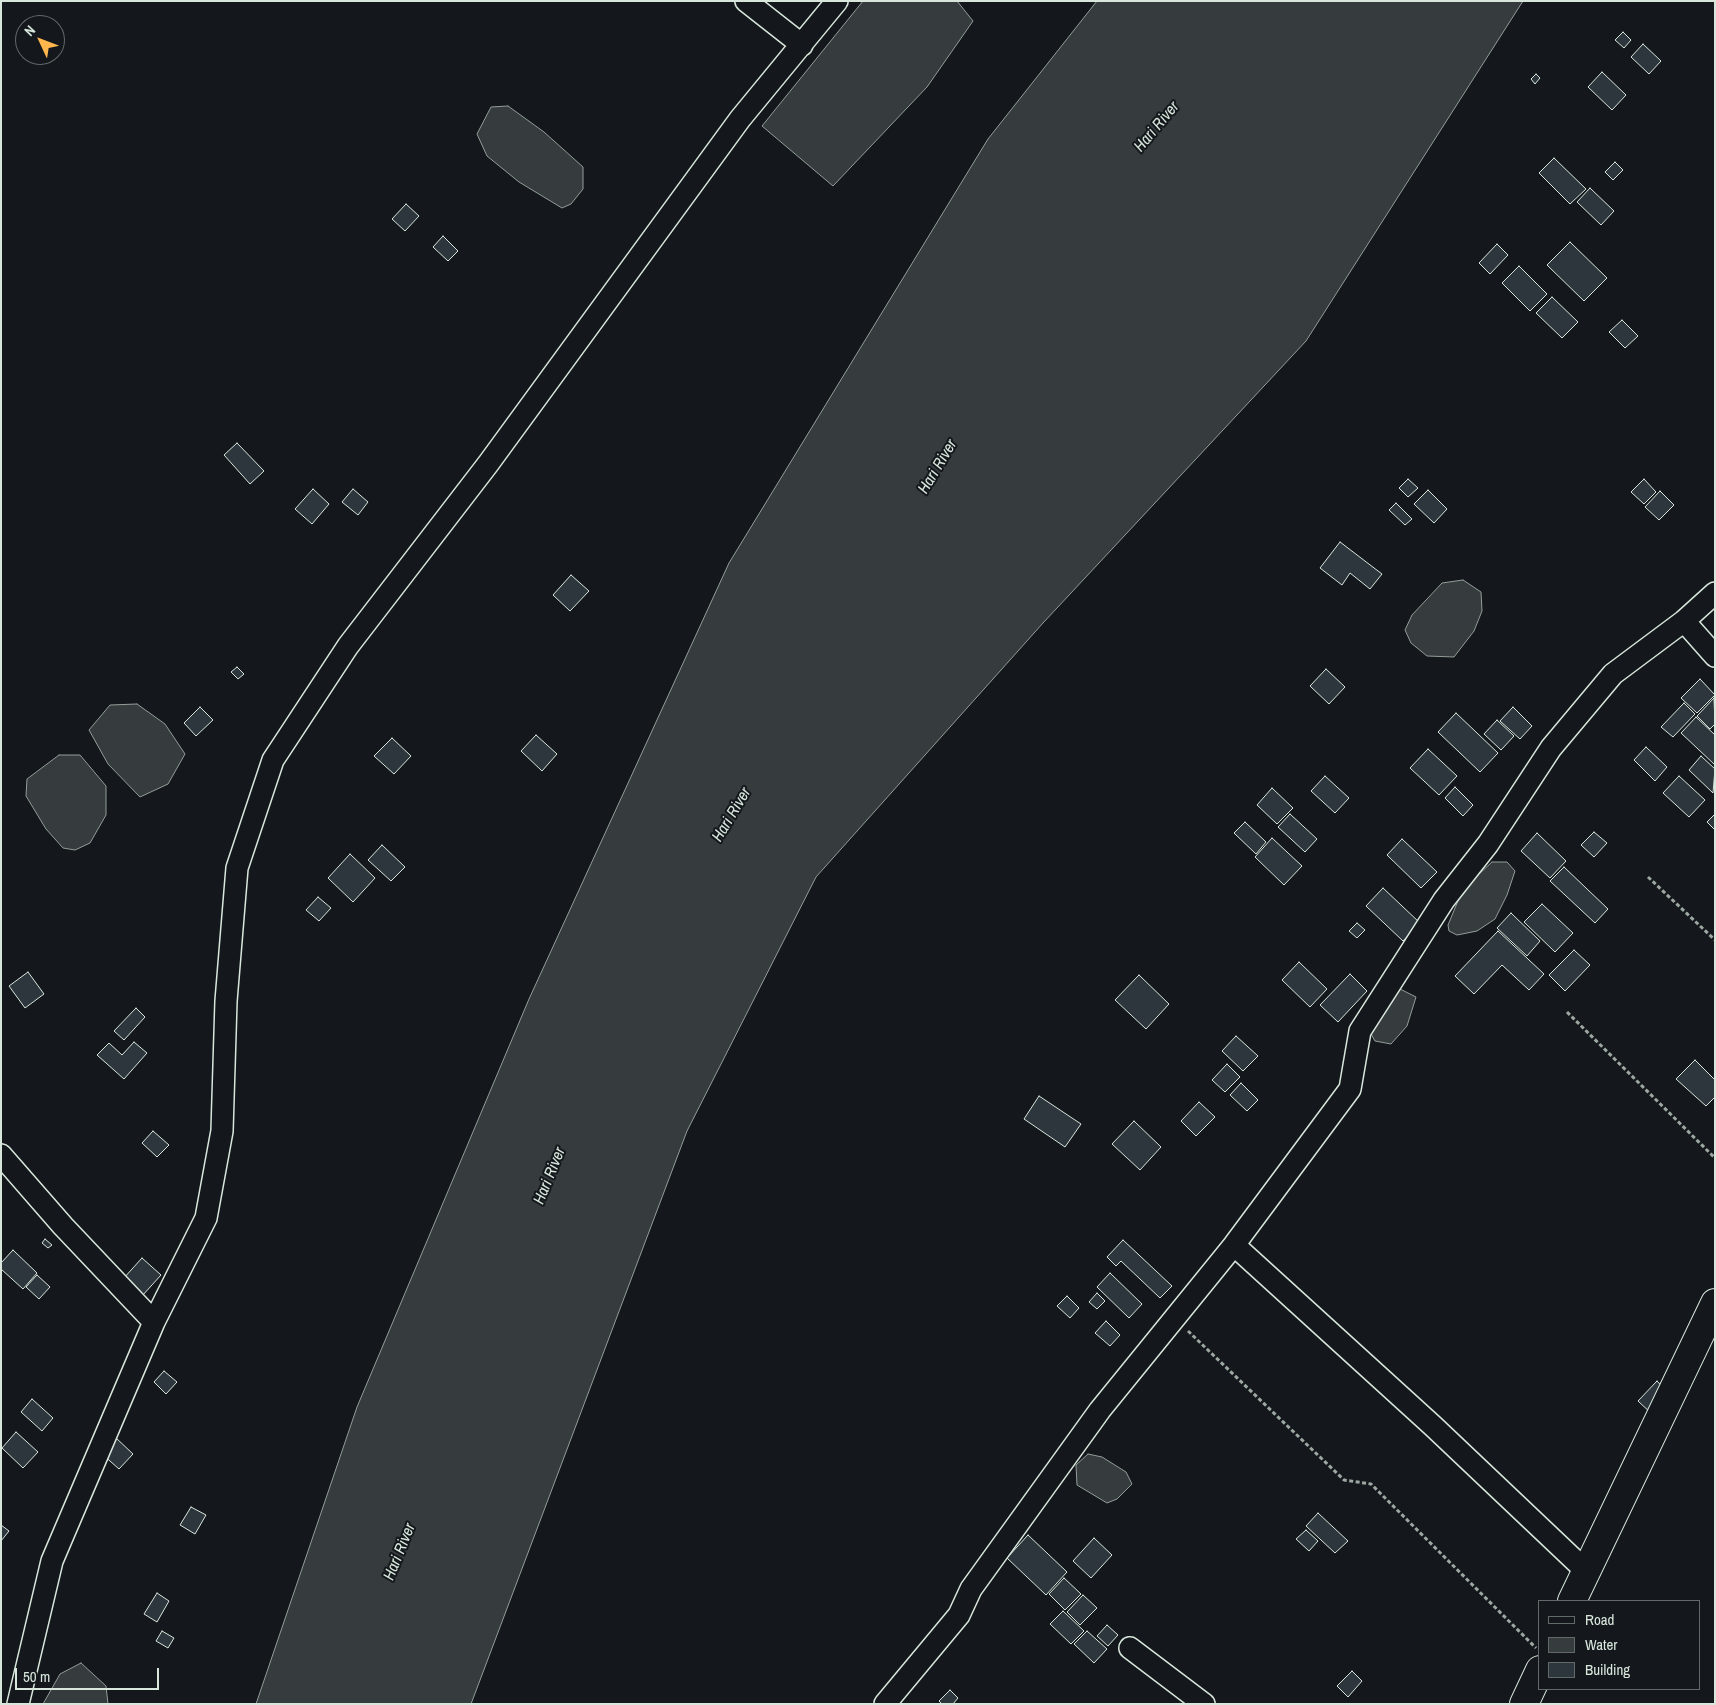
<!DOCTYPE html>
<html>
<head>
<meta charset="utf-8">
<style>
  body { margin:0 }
  #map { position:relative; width:1716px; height:1705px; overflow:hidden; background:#14181c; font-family:"Archivo Narrow",sans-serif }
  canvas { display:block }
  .frame { position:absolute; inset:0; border:2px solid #d8e6dc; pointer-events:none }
  .legend { position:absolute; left:1538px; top:1600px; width:162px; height:90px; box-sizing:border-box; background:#14181c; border:1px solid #626a69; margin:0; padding:6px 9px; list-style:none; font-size:15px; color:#d8e6dc }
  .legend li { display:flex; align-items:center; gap:10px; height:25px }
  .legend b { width:25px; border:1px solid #626a69 }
  .north { position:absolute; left:15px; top:15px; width:50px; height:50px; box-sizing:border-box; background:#14181c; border:1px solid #626a69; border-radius:50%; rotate:313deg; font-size:14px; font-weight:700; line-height:20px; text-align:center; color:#d8e6dc }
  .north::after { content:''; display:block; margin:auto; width:18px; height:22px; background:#ffb74d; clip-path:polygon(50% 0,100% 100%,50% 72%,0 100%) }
  .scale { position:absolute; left:15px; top:1668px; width:144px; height:22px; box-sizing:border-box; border:2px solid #d8e6dc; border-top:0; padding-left:6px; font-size:15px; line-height:18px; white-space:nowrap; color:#d8e6dc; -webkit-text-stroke:4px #14181c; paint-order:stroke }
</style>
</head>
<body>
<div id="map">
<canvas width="1716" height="1705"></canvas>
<div class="frame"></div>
<ul class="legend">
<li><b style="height:6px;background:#14181c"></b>Road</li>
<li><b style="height:14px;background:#363b3e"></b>Water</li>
<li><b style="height:14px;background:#2c363c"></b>Building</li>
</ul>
<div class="north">N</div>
<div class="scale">50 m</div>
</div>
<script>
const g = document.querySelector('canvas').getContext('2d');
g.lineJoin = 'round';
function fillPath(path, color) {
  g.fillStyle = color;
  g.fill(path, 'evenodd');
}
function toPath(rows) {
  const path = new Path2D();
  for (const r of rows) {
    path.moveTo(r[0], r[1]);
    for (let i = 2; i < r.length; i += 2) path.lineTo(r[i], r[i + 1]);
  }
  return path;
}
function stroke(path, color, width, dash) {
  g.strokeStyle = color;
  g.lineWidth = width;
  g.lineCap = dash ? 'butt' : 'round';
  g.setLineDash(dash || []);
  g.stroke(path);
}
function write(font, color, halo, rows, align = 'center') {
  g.font = font + ' "Archivo Narrow",sans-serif';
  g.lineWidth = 4;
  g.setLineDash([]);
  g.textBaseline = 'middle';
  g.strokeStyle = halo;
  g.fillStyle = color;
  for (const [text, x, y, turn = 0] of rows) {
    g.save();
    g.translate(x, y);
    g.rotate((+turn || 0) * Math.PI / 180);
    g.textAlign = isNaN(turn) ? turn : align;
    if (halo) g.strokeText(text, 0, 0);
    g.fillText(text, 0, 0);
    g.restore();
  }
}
const water = toPath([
  [863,1,957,1,973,21,927,87,833,186,762,126,863,1],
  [1097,1,1523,1,1306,341,1043,623,816,877,687,1131,471,1704,256,1704,357,1407,529,999,729,563,988,139,1097,1],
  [508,106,544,132,583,167,583,189,571,204,562,208,519,182,487,156,477,134,491,107,508,106],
  [1463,580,1481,592,1482,611,1474,631,1454,657,1427,656,1411,643,1405,630,1412,615,1442,583,1463,580],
  [137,704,165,724,185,754,168,784,140,797,108,764,89,730,110,705,137,704],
  [59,755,80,755,106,786,106,815,90,843,75,850,63,848,46,829,26,796,27,779,59,755],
  [1492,862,1507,862,1515,871,1507,895,1495,919,1477,931,1457,935,1449,931,1448,925,1460,896,1464,888,1492,862],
  [1400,989,1416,997,1407,1026,1391,1044,1375,1041,1371,1034,1375,1025,1400,989],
  [1088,1454,1102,1457,1126,1472,1132,1484,1117,1499,1107,1503,1077,1485,1076,1465,1088,1454],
  [81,1663,106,1686,108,1704,43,1704,60,1674,81,1663]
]);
fillPath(water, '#363b3e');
stroke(water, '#939e99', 1);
const building = toPath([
  [1623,32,1631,40,1624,48,1615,40,1623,32],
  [1643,44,1661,61,1649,74,1631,57,1643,44],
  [1602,72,1626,95,1612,110,1588,87,1602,72],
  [1536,74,1540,78,1535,84,1531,79,1536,74],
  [1554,158,1586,189,1570,204,1539,173,1554,158],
  [1615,162,1623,170,1613,180,1605,172,1615,162],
  [1590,188,1614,211,1601,225,1577,202,1590,188],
  [406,204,419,216,405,231,392,219,406,204],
  [443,236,458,251,448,261,433,247,443,236],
  [1570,242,1607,278,1584,301,1547,265,1570,242],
  [1497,244,1508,255,1490,274,1479,263,1497,244],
  [1519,266,1547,294,1530,311,1502,283,1519,266],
  [1552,297,1578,322,1562,338,1536,313,1552,297],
  [1622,320,1638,336,1625,348,1609,332,1622,320],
  [237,443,264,471,250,484,224,455,237,443],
  [1408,479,1418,488,1408,497,1399,488,1408,479],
  [1644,479,1656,492,1644,504,1631,492,1644,479],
  [313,489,329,504,312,524,295,509,313,489],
  [353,489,368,502,358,515,342,502,353,489],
  [1428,490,1447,509,1434,523,1414,504,1428,490],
  [1660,491,1674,505,1659,520,1645,507,1660,491],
  [1396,503,1412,519,1405,525,1389,510,1396,503],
  [1340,542,1382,574,1370,589,1350,573,1342,585,1320,568,1340,542],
  [571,575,589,591,570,611,553,595,571,575],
  [237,667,244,674,238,679,231,672,237,667],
  [1326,669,1345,687,1329,704,1310,686,1326,669],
  [1700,679,1715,695,1697,713,1681,698,1700,679],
  [1714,698,1715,724,1710,729,1697,716,1714,698],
  [1684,703,1695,714,1673,737,1661,727,1684,703],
  [200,707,213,720,196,736,184,723,200,707],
  [1513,707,1532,726,1520,739,1500,721,1513,707],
  [1456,713,1498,753,1480,772,1438,732,1456,713],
  [1696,717,1715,735,1715,765,1681,733,1696,717],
  [1497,720,1514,736,1501,750,1484,734,1497,720],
  [536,735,557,754,542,771,521,751,536,735],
  [392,738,411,756,394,774,374,756,392,738],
  [1646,747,1667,767,1655,781,1634,760,1646,747],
  [1428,749,1457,776,1439,795,1410,768,1428,749],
  [1701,756,1715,769,1713,793,1689,770,1701,756],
  [1325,776,1349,798,1335,813,1311,791,1325,776],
  [1679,776,1705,800,1689,817,1663,793,1679,776],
  [1455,787,1473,805,1463,816,1445,798,1455,787],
  [1272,788,1293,808,1277,824,1257,805,1272,788],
  [1290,814,1317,839,1305,852,1278,827,1290,814],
  [1715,814,1715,830,1707,822,1715,814],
  [1245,822,1266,842,1256,854,1234,833,1245,822],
  [1594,832,1607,843,1594,857,1581,845,1594,832],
  [1537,833,1566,861,1550,878,1521,851,1537,833],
  [1272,838,1302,866,1284,885,1255,857,1272,838],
  [1402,839,1437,872,1421,888,1387,855,1402,839],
  [382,845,405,867,391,881,368,860,382,845],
  [350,854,375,878,353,902,328,878,350,854],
  [1564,867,1608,909,1595,923,1550,881,1564,867],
  [1383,888,1420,923,1403,941,1366,906,1383,888],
  [318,897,331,908,319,921,306,910,318,897],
  [1542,904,1573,933,1555,952,1524,922,1542,904],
  [1511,913,1540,941,1527,956,1497,928,1511,913],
  [1357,923,1365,930,1357,938,1349,931,1357,923],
  [1498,931,1544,974,1529,990,1502,965,1474,994,1455,976,1498,931],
  [1574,950,1590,965,1565,991,1549,975,1574,950],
  [1299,962,1327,989,1310,1007,1282,980,1299,962],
  [28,972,44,994,25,1008,9,986,28,972],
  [1350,974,1367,991,1338,1022,1320,1005,1350,974],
  [1139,975,1169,1004,1146,1029,1115,1000,1139,975],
  [136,1008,145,1017,124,1040,114,1031,136,1008],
  [1236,1036,1258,1056,1243,1071,1222,1051,1236,1036],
  [134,1042,147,1053,124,1079,97,1055,109,1043,122,1055,134,1042],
  [1695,1060,1715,1080,1715,1097,1706,1106,1676,1079,1695,1060],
  [1227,1064,1240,1077,1225,1092,1212,1080,1227,1064],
  [1241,1083,1258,1100,1247,1111,1230,1095,1241,1083],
  [1039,1096,1081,1124,1065,1147,1024,1119,1039,1096],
  [1199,1102,1215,1117,1196,1136,1181,1121,1199,1102],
  [1134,1121,1161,1147,1140,1170,1112,1144,1134,1121],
  [153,1131,169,1145,157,1157,142,1143,153,1131],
  [45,1239,52,1245,48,1248,42,1243,45,1239],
  [1123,1240,1172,1286,1160,1298,1121,1261,1116,1266,1107,1257,1123,1240],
  [13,1250,37,1273,23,1289,1,1269,1,1263,13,1250],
  [142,1258,161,1275,142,1296,123,1279,142,1258],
  [1110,1273,1142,1304,1129,1318,1097,1287,1110,1273],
  [37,1275,50,1287,39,1299,26,1287,37,1275],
  [1097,1293,1105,1301,1097,1309,1089,1302,1097,1293],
  [1067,1296,1079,1308,1070,1318,1057,1306,1067,1296],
  [1106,1321,1120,1335,1110,1346,1095,1333,1106,1321],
  [164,1371,177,1382,166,1394,154,1382,164,1371],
  [1657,1381,1669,1394,1653,1415,1638,1401,1657,1381],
  [32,1399,53,1418,42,1431,21,1412,32,1399],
  [16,1432,38,1452,23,1468,2,1448,16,1432],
  [115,1437,133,1454,119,1469,101,1453,115,1437],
  [191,1507,206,1515,195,1534,180,1525,191,1507],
  [1318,1513,1348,1541,1335,1553,1306,1526,1318,1513],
  [1,1525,9,1531,1,1541,1,1525],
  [1306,1530,1318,1541,1309,1551,1296,1539,1306,1530],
  [1028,1535,1067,1572,1046,1595,1007,1558,1028,1535],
  [1094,1538,1112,1555,1091,1578,1073,1561,1094,1538],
  [1064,1578,1081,1594,1065,1610,1049,1594,1064,1578],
  [157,1593,169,1601,157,1622,144,1614,157,1593],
  [1083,1595,1097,1608,1080,1625,1067,1612,1083,1595],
  [1063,1611,1084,1631,1071,1644,1050,1624,1063,1611],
  [1107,1625,1118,1635,1108,1646,1097,1636,1107,1625],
  [162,1631,174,1638,168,1648,156,1641,162,1631],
  [1087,1631,1107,1649,1094,1663,1074,1644,1087,1631],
  [1352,1671,1362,1681,1348,1697,1337,1686,1352,1671],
  [950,1690,958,1698,953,1704,942,1704,939,1701,950,1690]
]);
fillPath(building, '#2c363c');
stroke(building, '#d8e6dc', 1);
const minor = toPath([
  [746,1,802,45],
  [1684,621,1715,656],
  [1,1155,63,1226,154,1322],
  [1234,1245,1433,1426,1586,1571],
  [1130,1648,1204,1704],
  [18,1704,52,1561,154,1322,206,1218,222,1131,226,1001,237,868,273,760,348,646,488,464,740,119,837,1],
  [885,1704,959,1615,971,1589,1100,1410,1234,1245,1350,1089,1360,1031,1444,900,1488,844,1551,748,1613,674,1684,621,1715,593]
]);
const major = toPath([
  [1572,1601,1715,1303],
  [1524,1704,1540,1670]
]);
stroke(minor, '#d8e6dc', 24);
stroke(major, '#d8e6dc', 30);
stroke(toPath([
  [1648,877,1715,940],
  [1567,1012,1715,1158],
  [1188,1331,1344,1480,1371,1484,1536,1648]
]), '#9da8a2', 3, [4, 2.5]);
stroke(minor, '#14181c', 21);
stroke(major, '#14181c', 28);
write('italic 16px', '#d8e6dc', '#14181c', [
  ["Hari River",1157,127,-50],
  ["Hari River",938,467,-59],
  ["Hari River",732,815,-59],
  ["Hari River",550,1176,-68],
  ["Hari River",400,1552,-68]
]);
</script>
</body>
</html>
